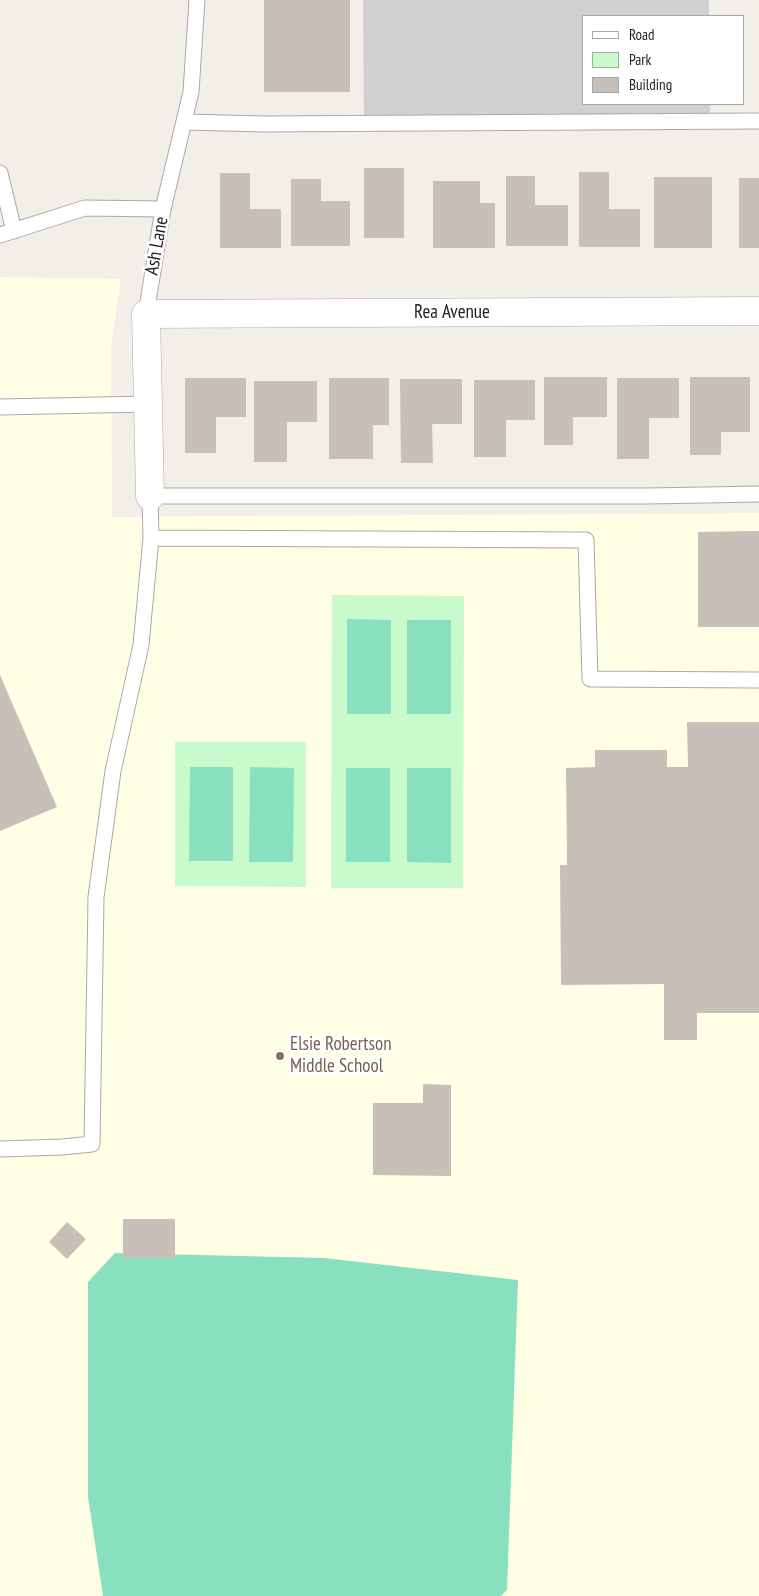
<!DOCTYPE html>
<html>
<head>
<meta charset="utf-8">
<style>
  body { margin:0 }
  #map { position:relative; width:759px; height:1596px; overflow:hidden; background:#f2efe9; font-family:"PT Sans Narrow",sans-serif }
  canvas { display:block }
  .legend { position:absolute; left:582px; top:15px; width:162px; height:90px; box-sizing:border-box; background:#fff; border:1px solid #a7a7a7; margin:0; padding:6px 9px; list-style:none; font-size:15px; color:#222 }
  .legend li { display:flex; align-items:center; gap:10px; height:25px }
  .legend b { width:25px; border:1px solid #a7a7a7 }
</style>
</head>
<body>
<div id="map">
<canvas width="759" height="1596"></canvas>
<ul class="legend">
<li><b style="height:6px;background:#fff"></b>Road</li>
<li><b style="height:14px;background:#c8facc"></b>Park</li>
<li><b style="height:14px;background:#c7bfb8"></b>Building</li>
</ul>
</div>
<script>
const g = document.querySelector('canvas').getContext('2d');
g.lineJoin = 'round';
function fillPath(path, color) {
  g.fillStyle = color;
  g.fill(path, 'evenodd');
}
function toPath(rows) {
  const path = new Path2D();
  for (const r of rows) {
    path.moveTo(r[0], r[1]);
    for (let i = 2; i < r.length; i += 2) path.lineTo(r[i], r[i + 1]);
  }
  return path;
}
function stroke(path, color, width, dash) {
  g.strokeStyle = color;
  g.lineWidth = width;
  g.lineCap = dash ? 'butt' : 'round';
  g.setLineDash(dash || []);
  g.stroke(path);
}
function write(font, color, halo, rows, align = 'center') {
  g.font = font + ' "PT Sans Narrow",sans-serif';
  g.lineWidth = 5;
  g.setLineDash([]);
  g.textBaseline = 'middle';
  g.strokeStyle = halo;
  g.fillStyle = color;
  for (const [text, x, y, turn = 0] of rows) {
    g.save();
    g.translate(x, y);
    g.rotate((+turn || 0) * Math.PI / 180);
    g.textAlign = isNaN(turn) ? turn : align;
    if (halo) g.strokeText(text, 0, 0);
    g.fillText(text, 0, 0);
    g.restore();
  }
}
fillPath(toPath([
  [0,277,121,279,111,346,112,517,759,513,759,1596,0,1596]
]), '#ffffe5');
fillPath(toPath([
  [363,0,709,0,709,16,583,16,583,104,710,104,710,122,364,121]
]), '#d0d0d0');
fillPath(toPath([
  [332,595,464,596,463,888,331,888],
  [175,742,306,742,306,887,175,886]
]), '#c8facc');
fillPath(toPath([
  [347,619,391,620,391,714,347,714],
  [407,620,451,620,451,714,407,714],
  [190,767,233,767,233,861,189,861],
  [250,767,294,768,293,862,249,862],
  [346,768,390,768,390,862,346,862],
  [407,768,451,768,451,863,407,862],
  [115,1253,324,1258,518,1280,507,1590,501,1596,103,1596,88,1497,88,1282]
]), '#88e0be');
fillPath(toPath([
  [264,0,350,0,350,92,264,92],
  [364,168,404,168,404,238,364,238],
  [579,172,609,172,609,209,640,209,640,247,579,247],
  [220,173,250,173,250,209,281,209,281,248,220,248],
  [506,176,535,176,535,205,568,205,568,246,506,246],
  [654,177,712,177,712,248,654,248],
  [739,178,759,178,759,248,739,248],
  [291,179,321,179,321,201,350,201,350,246,291,246],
  [433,181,480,181,480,203,495,203,495,248,433,248],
  [544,377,607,377,607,417,573,417,573,445,544,445],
  [690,377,750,377,750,432,721,432,721,455,690,455],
  [185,378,246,378,246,417,216,417,216,453,185,453],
  [329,378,389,378,389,425,373,425,373,459,329,459],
  [617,378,679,378,679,418,649,418,649,459,617,459],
  [400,379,462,379,462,424,432,424,433,463,401,463],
  [474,380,535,380,535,420,506,420,506,457,474,457],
  [254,381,317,381,317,422,287,422,287,462,254,462],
  [749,531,759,531,759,627,698,627,698,532],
  [0,675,57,807,0,831],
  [687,722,759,722,759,1013,697,1013,697,1040,664,1040,664,984,561,985,560,865,567,865,566,768,595,767,595,750,667,750,667,767,688,767],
  [423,1084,451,1085,451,1176,373,1175,373,1103,423,1103],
  [123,1219,175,1219,175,1258,123,1258],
  [67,1222,86,1239,67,1259,49,1242]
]), '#c7bfb8');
const lane = toPath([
  [185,122,264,124,759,121],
  [0,173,14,231],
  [0,235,85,208,163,209],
  [146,314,163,209,191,92,197,0],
  [0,407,148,404],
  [151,538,586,540,590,679,759,680],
  [0,1149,62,1147,92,1144,96,897,113,771,141,645,151,538,150,496,647,496,759,494]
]);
const street = toPath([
  [150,496,146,314,759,311]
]);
stroke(lane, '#a9a9a9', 17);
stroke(street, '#a9a9a9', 29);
stroke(lane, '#fff', 15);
stroke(street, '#fff', 28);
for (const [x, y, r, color] of [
  [280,1056,5,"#8d6e63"]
]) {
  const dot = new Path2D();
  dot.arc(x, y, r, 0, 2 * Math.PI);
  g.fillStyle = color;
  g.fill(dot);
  stroke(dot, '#fff', 2);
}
write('19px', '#222', '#fff', [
  ["Ash Lane",157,246,-80],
  ["Rea Avenue",452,313]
]);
write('19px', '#785e54', '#fff', [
  ["Elsie Robertson",290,1045],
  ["Middle School",290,1067]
], 'left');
</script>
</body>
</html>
